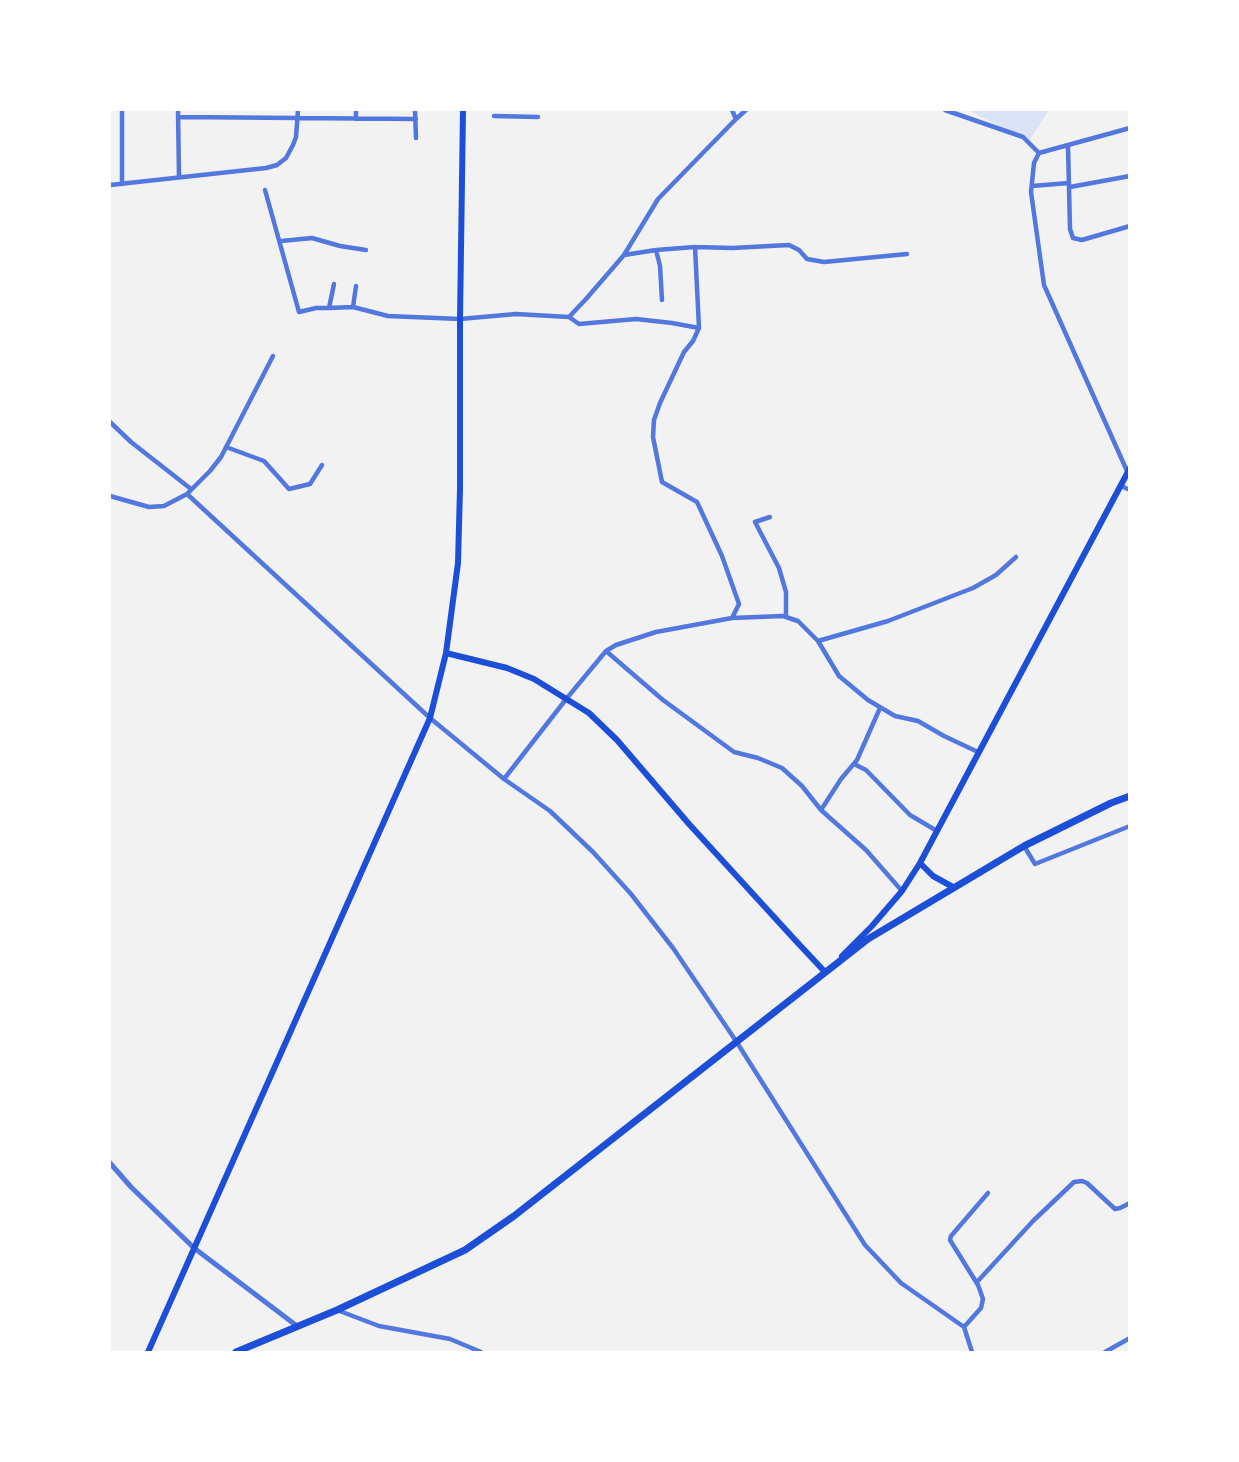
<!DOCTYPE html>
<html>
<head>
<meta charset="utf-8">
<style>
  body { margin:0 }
  #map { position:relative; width:1239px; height:1462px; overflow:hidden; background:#f2f2f2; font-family:Cabin,sans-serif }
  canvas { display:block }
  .frame { position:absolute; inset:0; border:111px solid #fff; pointer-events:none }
</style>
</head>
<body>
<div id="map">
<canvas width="1239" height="1462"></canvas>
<div class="frame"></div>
</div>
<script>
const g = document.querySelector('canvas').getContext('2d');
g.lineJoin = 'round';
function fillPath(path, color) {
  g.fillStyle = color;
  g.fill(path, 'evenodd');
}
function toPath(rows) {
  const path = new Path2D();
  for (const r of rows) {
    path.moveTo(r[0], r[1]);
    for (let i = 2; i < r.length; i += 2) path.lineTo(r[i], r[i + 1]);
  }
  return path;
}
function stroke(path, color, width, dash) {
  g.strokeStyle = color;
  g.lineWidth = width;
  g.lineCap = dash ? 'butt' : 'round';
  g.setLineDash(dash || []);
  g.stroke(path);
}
fillPath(toPath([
  [968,110,1049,110,1029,141]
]), '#dbe4f7');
stroke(toPath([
  [122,110,122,184],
  [178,110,179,177],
  [356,110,356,119],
  [415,110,416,138],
  [945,110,1023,137,1039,153],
  [494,116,538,117],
  [178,117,416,119],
  [736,119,746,110],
  [1068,146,1070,229,1073,238,1082,240,1130,226],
  [110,185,266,168,277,165,286,158,293,145,296,137,298,110],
  [1032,186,1069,183],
  [1070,187,1130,176],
  [265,190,299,312,316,308,329,308,334,284],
  [281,241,312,238,340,246,366,250],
  [695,247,699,328,693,341,684,352,660,403,654,420,653,437,662,482,697,502,722,556,739,604,732,618,656,632,616,645,606,651,663,700,734,752,758,758,782,768,802,786,821,810,866,850,902,891],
  [656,250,660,266,662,300],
  [624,255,656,250,695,247,732,248,789,245,799,250,807,259,824,262,907,254],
  [353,307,388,316,460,319,516,314,569,317,586,299,624,255,658,199,736,119,732,110],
  [329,308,353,307,356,286],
  [569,317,579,324,636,319,672,323,699,328],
  [110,422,131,442,191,489],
  [226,447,264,461,289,489,310,484,322,465],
  [1127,471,1044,285,1031,192,1034,163,1039,153,1130,128],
  [1121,486,1130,490],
  [187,494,210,471,221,457,273,356],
  [110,496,149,507,164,506,187,494,430,718,504,779,567,698,606,651],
  [770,517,755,522,779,568,786,592,786,617],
  [732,618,783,616,798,621,818,641,839,676,868,700,895,716,918,721,944,736,978,752],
  [818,641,888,621,973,588,996,575,1016,557],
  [854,764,866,770,910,815,937,831],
  [504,779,550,811,593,852,631,894,673,948,736,1041,865,1245,901,1283,964,1327,972,1352],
  [821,810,841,779,857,760,880,708],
  [1024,846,1035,864,1130,826],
  [977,1282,1033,1221,1074,1182,1082,1181,1087,1183,1115,1209,1120,1208,1130,1203],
  [337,1310,379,1326,450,1339,481,1352],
  [964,1327,981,1308,983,1299,978,1285,950,1240,951,1236,988,1193],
  [1105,1352,1130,1338]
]), '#5277de', 4.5);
stroke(toPath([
  [110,1163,131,1187,194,1248,297,1326]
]), '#5277de', 5);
stroke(toPath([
  [446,653,507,668,534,679,589,713,617,740,689,824,796,941,825,972,828,970],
  [920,863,933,876,953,887],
  [842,956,872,926,902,891,920,863,1130,468],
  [148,1352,430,718,446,653,458,563,460,489,460,319,463,110]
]), '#1d4ed8', 6);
stroke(toPath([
  [236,1352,337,1310,465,1250,514,1216,868,939,1024,846,1111,803,1130,796]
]), '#1d4ed8', 7);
</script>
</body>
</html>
